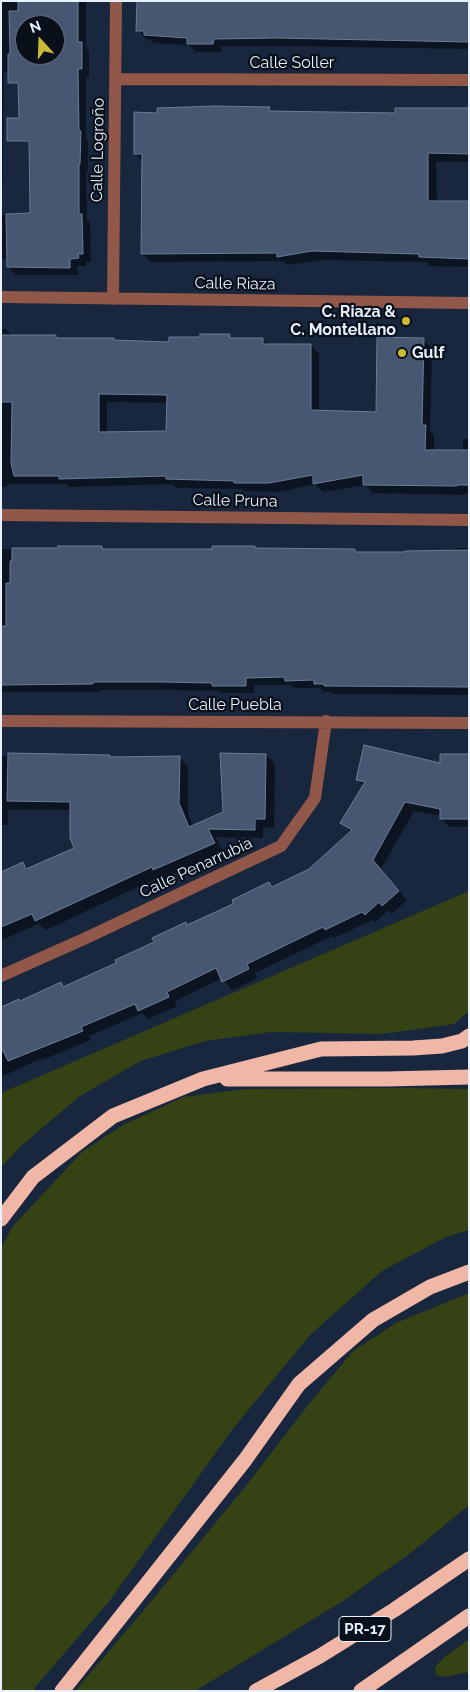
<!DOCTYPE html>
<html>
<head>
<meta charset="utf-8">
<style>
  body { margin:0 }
  #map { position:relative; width:470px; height:1692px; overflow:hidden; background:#18263e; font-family:Raleway,sans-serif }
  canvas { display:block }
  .frame { position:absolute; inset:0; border:2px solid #e8f0fd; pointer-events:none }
  .north { position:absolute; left:15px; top:15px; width:50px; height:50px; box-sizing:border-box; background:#09101a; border:1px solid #626a75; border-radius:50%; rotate:340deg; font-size:14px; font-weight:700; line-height:20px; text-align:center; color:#e8f0fd }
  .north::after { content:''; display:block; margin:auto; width:18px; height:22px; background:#cdb938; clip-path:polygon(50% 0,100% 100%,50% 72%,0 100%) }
</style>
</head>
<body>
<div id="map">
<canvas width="470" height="1692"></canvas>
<div class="frame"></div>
<div class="north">N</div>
</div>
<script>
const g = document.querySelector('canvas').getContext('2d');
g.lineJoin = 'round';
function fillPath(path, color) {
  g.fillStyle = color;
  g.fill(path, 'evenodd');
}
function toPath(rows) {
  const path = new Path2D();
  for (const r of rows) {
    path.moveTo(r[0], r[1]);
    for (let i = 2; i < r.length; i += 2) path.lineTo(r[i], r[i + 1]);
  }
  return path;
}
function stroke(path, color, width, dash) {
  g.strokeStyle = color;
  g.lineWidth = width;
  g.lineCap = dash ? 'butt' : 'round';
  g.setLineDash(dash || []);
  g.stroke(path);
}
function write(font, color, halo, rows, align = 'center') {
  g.font = font + ' Raleway,sans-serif';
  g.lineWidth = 4.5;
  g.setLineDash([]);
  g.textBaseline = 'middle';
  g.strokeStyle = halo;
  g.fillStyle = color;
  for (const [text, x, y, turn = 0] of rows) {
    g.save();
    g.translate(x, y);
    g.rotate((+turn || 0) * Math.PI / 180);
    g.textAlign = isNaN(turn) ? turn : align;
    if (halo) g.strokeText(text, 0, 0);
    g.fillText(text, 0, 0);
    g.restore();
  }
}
fillPath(toPath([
  [469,891,469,1011,454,1024,382,1034,271,1032,205,1041,141,1061,80,1096,21,1146,1,1167,1,1093],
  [397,1088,469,1089,469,1230,446,1237,382,1271,310,1335,232,1430,111,1599,37,1685,33,1691,1,1691,1,1248,13,1226,82,1152,123,1125,183,1097,245,1089],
  [469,1293,469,1505,412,1552,343,1601,195,1691,75,1691,144,1610,245,1487,308,1405,353,1351,396,1323],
  [469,1639,469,1672,444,1677,436,1675,435,1667,443,1658]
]), '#344214');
fillPath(toPath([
  [1,1,86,1,86,48,89,52,89,77,86,77,86,139,88,141,88,171,86,171,87,220,90,223,91,262,86,262,86,266,77,266,78,275,16,275,8,267,8,259,1,259],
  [25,25,55,25,55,55,25,55],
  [4,72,30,72,32,214,2,215],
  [469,1,469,49,286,46,221,46,221,52,196,52,189,45,153,43,149,39,146,39,138,30],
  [269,108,273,113,396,114,469,109,469,162,436,162,437,202,469,210,469,267,429,266,426,262,322,260,287,265,283,261,151,262,142,254,143,162,135,153,158,114],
  [1,329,6,329,14,337,55,337,58,339,170,343,230,335,234,339,263,340,268,345,311,345,319,354,319,411,377,414,423,339,432,348,430,432,434,435,434,451,463,452,463,439,469,439,469,493,465,493,465,495,373,493,365,485,323,492,315,484,279,492,244,491,242,489,176,488,172,484,69,487,66,484,8,484,7,487,1,487],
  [107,402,168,403,168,433,107,433],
  [101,547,104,550,355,550,358,553,455,552,455,548,469,548,469,695,334,694,332,692,324,692,320,688,294,688,291,685,254,685,254,693,222,693,220,691,171,690,101,690,101,692,1,692,1,549,60,549],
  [266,755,275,764,274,828,263,827,263,838,216,837,223,852,164,879,161,876,46,930,39,924,4,939,1,937,1,873,22,863,29,870,76,848,71,810,8,810,8,825,1,825,1,756,111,758,179,757,188,767,188,814,193,826,224,813],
  [469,756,469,827,450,827,441,819,441,816,414,811,381,869,407,900,392,914,388,910,375,923,372,920,334,938,332,936,255,973,257,978,232,990,222,978,175,1001,177,1006,148,1019,142,1013,89,1036,91,1040,42,1060,40,1059,1,1077,1,1009,21,1003,61,984,65,987,118,964,186,924,188,926,235,904,269,884,273,888,310,870,351,832,342,823,364,786,357,780,441,765]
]), '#0007');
const building = toPath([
  [18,1,78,1,78,42,82,42,82,69,78,69,79,131,81,131,80,164,79,164,79,214,82,214,83,254,78,254,79,258,70,259,70,268,7,267,6,214,30,213,29,141,7,141,7,118,19,118,18,83,8,83,8,54,10,54,9,11,18,11,18,1],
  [25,25,55,25,55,55,25,55,25,25],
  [137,1,469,1,469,42,277,38,214,39,213,44,187,44,187,38,144,35,144,31,136,31,137,1],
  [215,106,270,107,269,111,395,113,395,108,469,108,469,154,428,153,428,201,469,201,469,259,419,257,419,254,312,251,277,257,277,253,141,254,142,154,134,154,134,112,157,113,157,108,215,106],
  [200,334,230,334,230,338,263,338,263,344,311,344,311,410,376,412,377,337,424,338,422,425,426,425,425,450,469,450,469,485,457,485,457,486,363,485,363,475,313,484,313,475,269,483,234,483,234,481,166,479,166,476,59,479,59,476,14,476,11,463,12,402,1,402,1,335,56,335,56,338,114,338,114,340,169,342,169,337,200,337,200,334],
  [99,394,167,395,166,431,99,432,99,394],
  [58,546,102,546,102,549,212,549,212,546,255,546,255,548,355,549,355,552,405,552,405,551,469,550,469,687,324,686,324,684,314,684,314,680,285,681,284,677,246,678,246,686,212,686,212,683,162,682,93,682,93,684,1,685,1,626,6,626,6,583,10,583,10,561,12,561,12,548,58,548,58,546],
  [364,745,440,763,440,754,469,754,469,819,440,819,440,809,405,802,373,860,399,891,382,906,379,902,365,915,362,912,325,930,323,927,247,964,249,969,222,982,216,968,167,992,169,997,138,1011,135,1004,81,1027,83,1031,8,1061,1,1047,1,1007,19,999,20,1001,61,982,63,987,116,963,115,960,154,942,152,938,186,922,187,925,233,904,232,900,269,882,272,887,309,869,352,830,340,823,365,782,356,780,364,745],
  [8,753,110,755,110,757,180,756,179,803,189,827,223,812,220,753,266,754,265,819,255,819,255,830,208,829,215,843,153,870,152,867,35,921,32,914,1,927,1,872,23,862,26,869,74,848,70,838,70,802,7,801,8,753]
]);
fillPath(building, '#475772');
stroke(building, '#6b7c98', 1);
stroke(toPath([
  [115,79,469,80],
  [1,297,469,303],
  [113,299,116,1],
  [1,515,469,520],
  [1,721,469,723],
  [1,976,86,938,281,846,315,798,326,721]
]), '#915849', 12);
stroke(toPath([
  [227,1079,387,1079,469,1077],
  [1,1219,33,1177,113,1116,203,1079,321,1049,413,1048,442,1046,462,1041,469,1036],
  [62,1691,245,1460,299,1384,373,1320,430,1287,469,1272],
  [256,1691,320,1656,394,1610,469,1559],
  [361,1691,469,1616]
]), '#f0b7a7', 15);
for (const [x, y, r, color] of [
  [406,321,5,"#cdb938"],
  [402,353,5,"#cdb938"]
]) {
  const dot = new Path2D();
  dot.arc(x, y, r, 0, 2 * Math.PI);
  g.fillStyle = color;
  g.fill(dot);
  stroke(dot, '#09101a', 2);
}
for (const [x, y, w] of [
  [365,1629,52]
]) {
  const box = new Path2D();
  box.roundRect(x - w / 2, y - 12.5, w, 25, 4);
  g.fillStyle = '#09101a';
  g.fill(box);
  stroke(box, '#e8f0fd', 1);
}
write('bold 15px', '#e8f0fd', null, [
  ["PR-17",365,1629]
]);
write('16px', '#e8f0fd', '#09101a', [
  ["Calle Soller",292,63],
  ["Calle Logroño",98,150,-89],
  ["Calle Riaza",235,284,1],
  ["Calle Pruna",235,501,1],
  ["Calle Puebla",235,705],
  ["Calle Penarrubia",196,868,-25]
]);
write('bold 16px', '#e8f0fd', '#09101a', [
  ["C. Riaza &",396,312],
  ["C. Montellano",396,330],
  ["Gulf",412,353,"left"]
], 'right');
</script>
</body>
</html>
